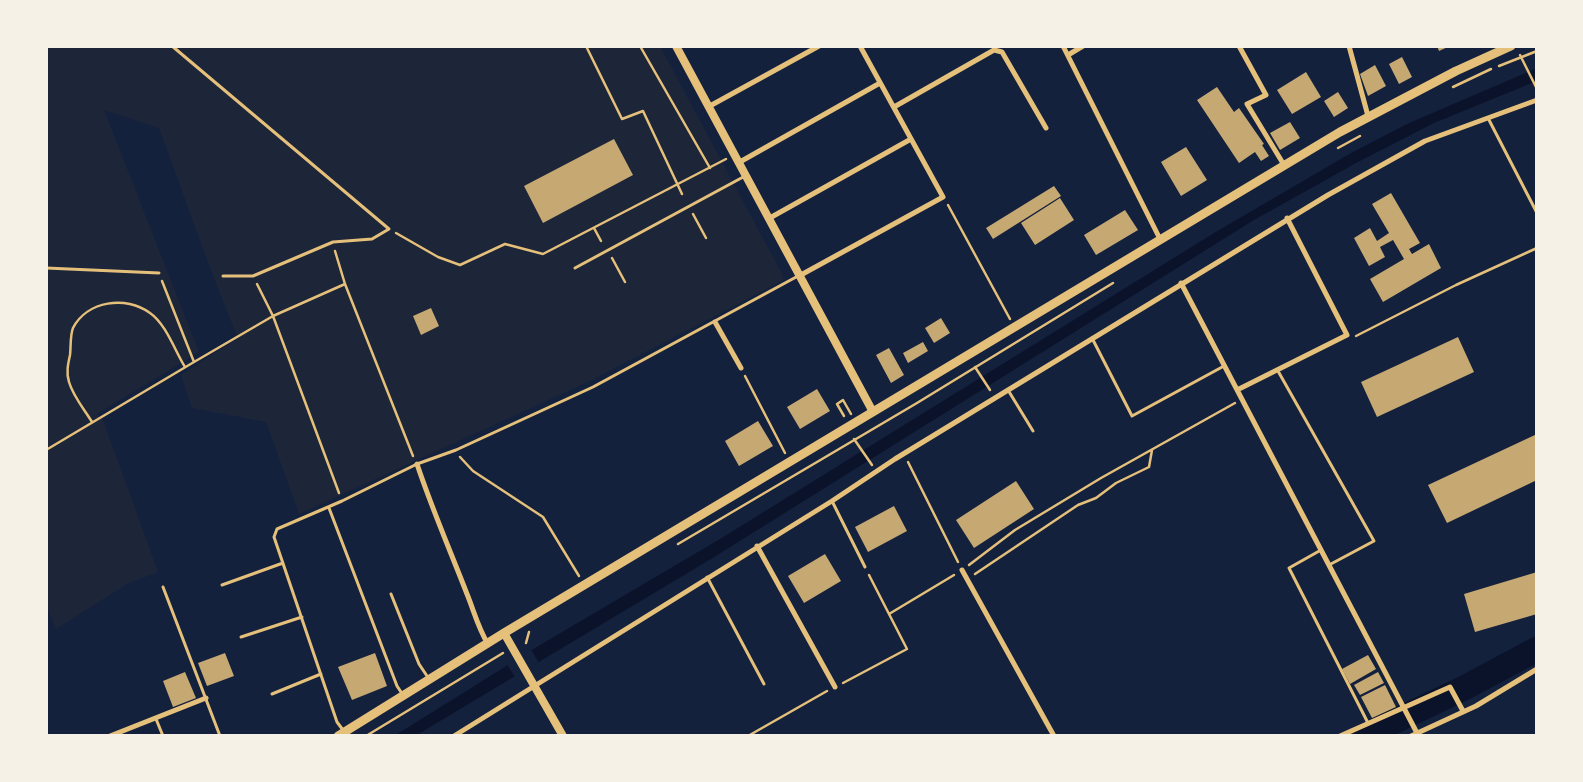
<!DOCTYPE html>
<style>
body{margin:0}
#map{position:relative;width:1583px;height:782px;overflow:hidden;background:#14213d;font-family:Overpass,sans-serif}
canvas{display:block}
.frame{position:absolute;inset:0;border:48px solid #f6f1e7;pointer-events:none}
</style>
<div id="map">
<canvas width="1583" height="782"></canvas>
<div class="frame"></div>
</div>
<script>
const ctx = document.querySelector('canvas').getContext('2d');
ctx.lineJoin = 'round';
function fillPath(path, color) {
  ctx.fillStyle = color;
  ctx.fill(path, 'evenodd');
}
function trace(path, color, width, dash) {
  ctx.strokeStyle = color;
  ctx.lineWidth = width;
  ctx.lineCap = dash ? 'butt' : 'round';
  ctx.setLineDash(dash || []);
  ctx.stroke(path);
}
const green = new Path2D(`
 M46,46h614l121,226 3,8 -194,101 -291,133 -33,-92 -74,-14 -11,-33 57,-37c-29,-69 -53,-140 -79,-210l-55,-18 95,242 -102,62 6,6 55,152 -31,12 -71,45 -10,-25z`);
const water = new Path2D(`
 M1537,68v13l-103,42 -76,39 -104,58 -543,339 -296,177h-21l146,-91 180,-106 494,-306 137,-80 58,-30z`);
const pier = new Path2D(`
 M530,648l9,15 -24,14 -9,-14z`);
const river = new Path2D(`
 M1364,736l100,-48 73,-39`);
const building = new Path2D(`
 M1437,46h13l-11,5z
 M1402,57l10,20 -13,7 -10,-20z
 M1375,65l11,21 -18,10 -8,-22z
 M1306,72l15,25 -29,17 -15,-24z
 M1217,87l17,25 5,-4 25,36 -2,1 7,11 -8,5 -6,-9 -16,11 -42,-63z
 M1338,92l10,16 -14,9 -10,-16z
 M1290,122l10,16 -20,12 -10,-17z
 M614,139l19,36 -90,48 -19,-37z
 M1186,147l21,33 -26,16 -20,-34z
 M1054,186l7,10 -68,43 -7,-11z
 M1391,193l29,50 -11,6 3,5 17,-10 12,24 -58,34 -13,-23 34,-20 -11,-19 -13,7 5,10 -16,9 -15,-28 16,-10 7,13 12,-8 -17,-29z
 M1060,198l14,22 -39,25 -14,-22z
 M1125,210l13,20 -42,25 -12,-20z
 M431,308l8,18 -18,9 -8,-19z
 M941,318l9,15 -16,10 -9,-15z
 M1458,337l16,35 -97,45 -16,-35z
 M923,342l5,9 -20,12 -5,-10z
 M889,348l15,27 -13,8 -15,-28z
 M817,389l13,22 -30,18 -13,-22z
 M758,421l15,25 -34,20 -14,-25z
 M1537,434v46l-90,43 -19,-38z
 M1016,481l18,28 -60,39 -18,-28z
 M894,506l13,25 -39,21 -13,-25z
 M825,554l16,27 -37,22 -16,-27z
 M1537,572v42l-62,18 -11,-38z
 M225,653l9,23 -27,10 -9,-23z
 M375,653l12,33 -35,14 -14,-33z
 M1368,655l8,14 -26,15 -8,-15z
 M185,672l11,26 -23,9 -10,-26z
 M1378,672l6,11 -24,12 -6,-10z
 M1385,685l11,22 -24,11 -11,-21z`);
const path = new Path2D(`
 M586,46l36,73 21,-8 39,83
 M640,46l70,122
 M1520,55l17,34
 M1499,66l38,-15
 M1453,87l38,-18
 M1338,148l22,-12
 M948,205l62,114
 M693,214l13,24
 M594,228l7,13
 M396,233l42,24 22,8 45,-21 38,10 183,-95
 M335,251l10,33 68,172
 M612,258l13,24
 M162,281l32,81 79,-46 -16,-32
 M1356,336l100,-51 81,-37
 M975,367l15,23
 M745,376l40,77
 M844,416l-7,-12 6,-4 8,14
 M92,422c-8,-13 -19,-26 -23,-40 -3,-9 -1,-18 1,-27 1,-8 0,-20 3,-27 14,-27 53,-33 77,-15 16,11 25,38 35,54
 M854,439l18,26
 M46,450l148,-88
 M460,457l13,14 70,46 36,59
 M908,462l50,100
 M339,493l-66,-177 72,-32
 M678,544l239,-141 196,-120
 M969,565l46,-35 86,-52 134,-75
 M975,574l103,-69 18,-7 20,-15 33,-16 3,-17
 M869,575l20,39
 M526,643l3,-11
 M843,683l64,-34 -18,-35 65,-39
 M366,736l137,-83
 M748,736l79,-45`);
const service = new Path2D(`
 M172,46l217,183 -17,10 -39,3 -80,34h-30
 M1488,118l49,95
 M46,268l113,5
 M575,268l170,-92
 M1092,338l40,78 92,-50
 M1278,371l96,170 -45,24
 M1008,390l25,41
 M832,501l33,66
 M329,508l68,178 6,9
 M1321,550l-32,18 79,155
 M707,577l57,107
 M222,585l61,-22
 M163,587l57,149
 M391,594l28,70 10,15
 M241,637l61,-20
 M272,694l49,-20
 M156,719l7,17
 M343,730l-6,-8 -63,-185 3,-8 65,-28 75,-37 39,-14 137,-63 205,-111`);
const minor = new Path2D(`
 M1063,46l97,193
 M1239,46l27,49 -19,9 37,61
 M1349,46l19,70
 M1068,55l15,-9
 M708,107l111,-61
 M894,107l100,-57 8,2 44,76
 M738,163l142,-80
 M768,219l143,-80
 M799,276l144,-79 -83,-151
 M1181,283l236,450
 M715,322l26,46
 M1237,390l110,-55 -60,-117
 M417,464c15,45 33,86 50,130 7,17 11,34 21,50
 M757,546l78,141
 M962,570l92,166
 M110,736l96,-38
 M454,736l378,-235 63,-42 433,-264 97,-54 112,-41
 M1340,736l110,-49 13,24
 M1411,736l65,-30 61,-37`);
const tertiary = new Path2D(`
 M676,46l197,366
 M504,633l59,103`);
const primary = new Path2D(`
 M338,736l166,-103 836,-501 116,-61 55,-25`);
fillPath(green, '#1d2539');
fillPath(water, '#0b132b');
fillPath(pier, '#14213d');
trace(river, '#0b132b', 25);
fillPath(building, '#c6a872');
trace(path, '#e5c07b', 2.5);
trace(service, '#e5c07b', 3);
trace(minor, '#e5c07b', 5);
trace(tertiary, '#e5c07b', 8);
trace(primary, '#e5c07b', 9);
</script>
